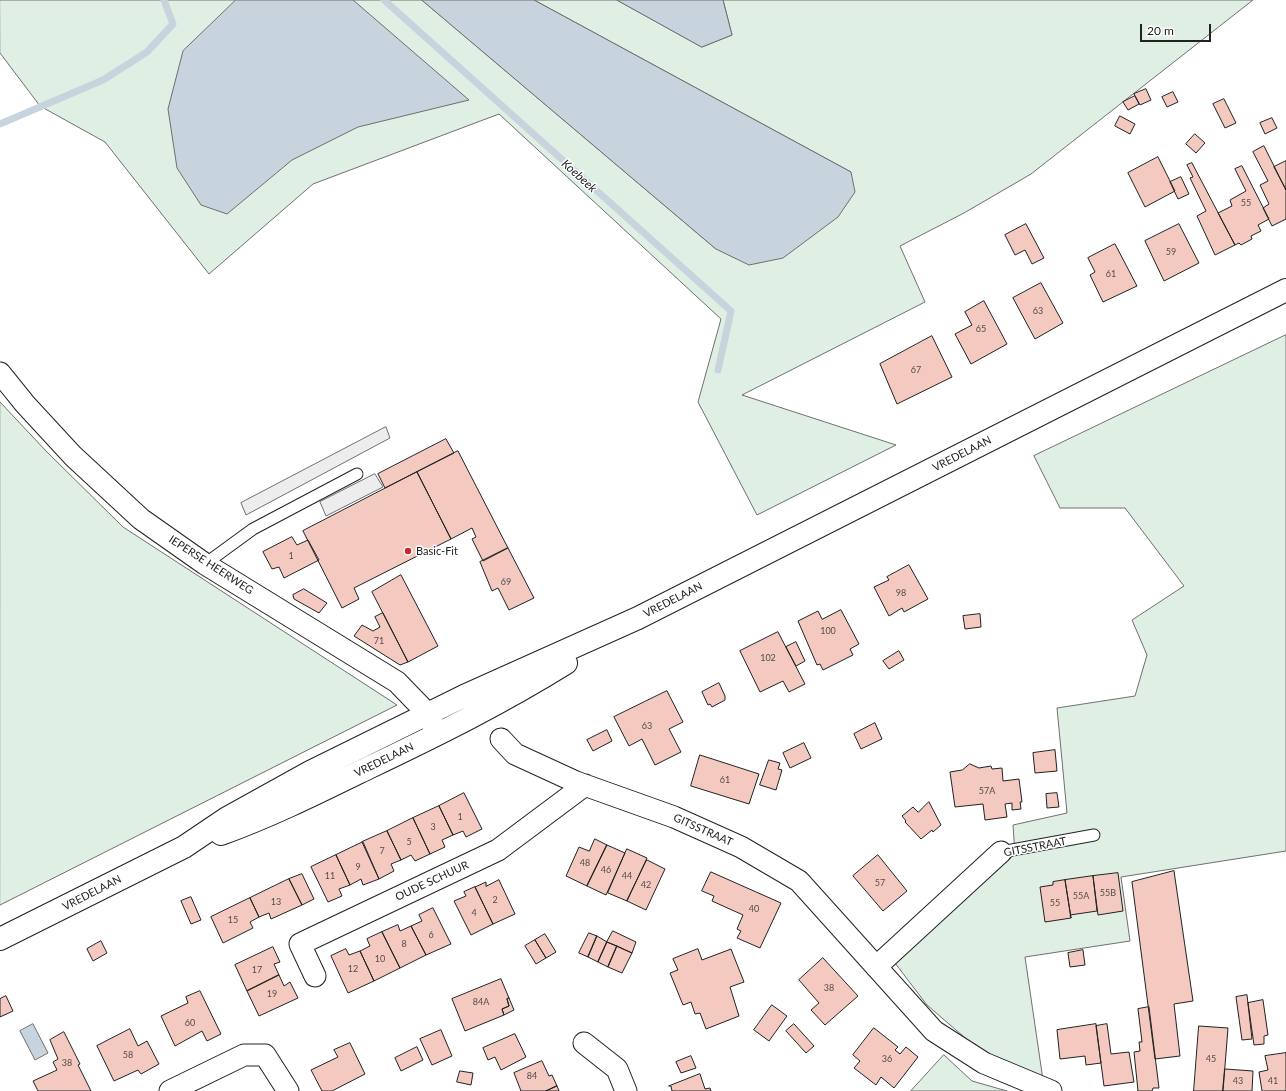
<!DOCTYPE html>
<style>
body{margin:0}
#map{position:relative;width:1286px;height:1091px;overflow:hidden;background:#fff;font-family:Lato,sans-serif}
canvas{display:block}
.scale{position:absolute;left:1140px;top:24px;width:71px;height:18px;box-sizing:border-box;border:2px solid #222;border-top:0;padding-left:5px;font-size:12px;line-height:14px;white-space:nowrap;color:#222;-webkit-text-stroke:3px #fff;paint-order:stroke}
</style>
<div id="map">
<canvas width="1286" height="1091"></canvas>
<div class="scale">20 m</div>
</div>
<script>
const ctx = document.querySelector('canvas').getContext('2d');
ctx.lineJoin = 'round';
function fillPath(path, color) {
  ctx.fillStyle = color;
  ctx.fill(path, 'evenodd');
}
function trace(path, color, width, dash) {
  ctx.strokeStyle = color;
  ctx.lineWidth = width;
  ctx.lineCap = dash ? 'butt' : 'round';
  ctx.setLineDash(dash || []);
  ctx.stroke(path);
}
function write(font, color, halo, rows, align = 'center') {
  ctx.font = font + ' Lato,sans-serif';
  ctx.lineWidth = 3;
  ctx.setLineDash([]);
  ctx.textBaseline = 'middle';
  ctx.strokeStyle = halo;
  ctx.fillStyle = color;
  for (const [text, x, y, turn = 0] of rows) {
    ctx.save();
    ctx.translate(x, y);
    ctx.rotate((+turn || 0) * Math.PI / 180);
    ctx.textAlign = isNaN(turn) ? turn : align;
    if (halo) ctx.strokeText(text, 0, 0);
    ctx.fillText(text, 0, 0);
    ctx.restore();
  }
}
const green = new Path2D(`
 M0,0h422l294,249 135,-77 -317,-172h83l85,47 30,-12 -9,-35h530l-222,174 -67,39 -64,33 25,56 -183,93 154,50 -139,70 -59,-113 23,-83 -222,-205 -186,70 -104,90 -104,-132 -65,-36 -40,-53z
 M1286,335v516l-165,26 9,64 -105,16 18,123 -65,-31 -51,-44 -32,-42 120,-109 -2,-29 54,-12 -10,-105 78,-12 12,-41 -15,-35 52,-34 -59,-78h-65l-26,-52z
 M0,402l47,50 76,75 274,178 -397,200z
 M944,1055l28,26 35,10h-96z`);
const parking = new Path2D(`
 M386,427l4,11 -144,77 -5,-12z
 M375,474l8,13 -57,29 -6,-14z`);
const water = new Path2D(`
 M236,0h117l116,100 -111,27 -66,33 -65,54 -26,-9 -24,-37 -9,-59 15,-58z
 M422,0h112l317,172 4,20 -17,25 -55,41 -34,7 -33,-16z
 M617,0h106l9,35 -30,12z
 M33,1024l15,29 -13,7 -15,-29z`);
const stream = new Path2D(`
 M384,0l347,311 -13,59
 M0,124l103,-44 44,-28 26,-28 -9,-24`);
const building = new Path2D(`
 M1146,89l5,11 -11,5 -6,-11z
 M1173,92l5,10 -11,5 -5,-10z
 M1135,96l4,8 -11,6 -5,-8z
 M1224,99l12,24 -11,5 -12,-24z
 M1120,116l15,8 -5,10 -15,-8z
 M1272,118l5,10 -12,6 -5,-11z
 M1195,134l10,9 -9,10 -10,-9z
 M1264,146l22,44v29l-14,7 -9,-18 6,-4 -9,-19 8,-4 -15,-29z
 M1158,157l17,34 -30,16 -17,-34z
 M1286,161v29l-12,-23z
 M1192,163l43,82 -20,10 -18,-39 9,-5 -16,-33 3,-1 -6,-12z
 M1242,166l27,53 -11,6 3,6 -10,5 1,3 -11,6 -2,-2 -4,2 -17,-32 14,-7 -2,-6 16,-9 -11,-22z
 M1181,177l8,17 -11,5 -8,-17z
 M1026,224l18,34 -12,6 -7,-14 -10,5 -10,-20z
 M1179,224l20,39 -35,18 -19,-40z
 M1115,244l22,42 -34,16 -13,-27 5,-3 -7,-14z
 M1041,283l22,40 -28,16 -22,-41z
 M984,301l23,43 -36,20 -16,-30 17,-9 -7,-13z
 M932,336l20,41 -55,27 -17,-40z
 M446,439l8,14 -69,35 -7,-14z
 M458,451l50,97 -25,13 -11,-22 4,-2 -4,-9 -21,11 -34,-67z
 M417,472l34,67 -97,49 5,11 -17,9 -39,-77z
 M292,537l5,8 11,-5 11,20 -35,18 -5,-11 -7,2 -9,-17z
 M508,548l26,50 -25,12 -11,-22 -6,3 -12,-29z
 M909,565l19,34 -24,13 -2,-4 -13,8 -15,-29 15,-7 -2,-3z
 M401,575l37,71 -30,16 -36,-70z
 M304,589l23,14 -8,10 -25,-14 -1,-4z
 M841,610l18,34 -9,5 3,6 -30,15 -3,-6 -3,1 -19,-44 20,-10 4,8z
 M383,613l25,49 -8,3 -46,-29 8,-11 11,6 7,-4 -5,-10z
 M980,614l1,13 -16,2 -2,-13z
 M778,632l27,52 -16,8 -6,-11 -23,11 -20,-41z
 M796,642l9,19 -9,5 -10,-19z
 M899,651l5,9 -15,9 -6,-8z
 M719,683l6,13v4l-13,7 -2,-3 -2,1 -6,-13z
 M667,691l16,31 -14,7 12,23 -26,13 -13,-26 -13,7 -15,-29z
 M875,723l7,16 -21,10 -7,-15z
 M607,730l5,11 -19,10 -6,-11z
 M804,743l7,15 -21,10 -7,-15z
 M1055,750l2,21 -22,2 -2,-20z
 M700,755l59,19 -10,30 -58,-18z
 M769,760l11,3 -2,6 4,1 -6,20 -16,-5z
 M970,764l9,4 12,-2 1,3 10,-1 1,13 16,-2 3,23h-2l1,7 -9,1v-7l-7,1 2,13 -22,3 -2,-16 -28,3 -5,-35 12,-2z
 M464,793l18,36 -16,8 -3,-6 -10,4 -14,-29z
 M1057,793l2,14 -12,1 -1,-14z
 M929,802l12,23 -8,7 -1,-2 -11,9 -16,-17 1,-1 -4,-5 11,-9 5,5z
 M439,806l14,29 -11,5 3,7 -15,7 -17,-36z
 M413,818l17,36 -15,7 -4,-6 -10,5 -14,-29z
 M387,831l14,29 -10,4 3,7 -15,8 -17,-37z
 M595,839l12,6 -20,41 -21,-10 13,-29 10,4z
 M363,842l16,37 -16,6 -2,-6 -11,6 -14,-30z
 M607,845l18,8 -19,42 -19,-9z
 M627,849l20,9 -20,43 -19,-8z
 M336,855l14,30 -11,4 3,7 -14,6 -17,-35z
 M878,855l29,36 -24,20 -30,-35z
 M647,860l18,9 -19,41 -19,-9z
 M1174,871l19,130 -19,3 6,52 -25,3 -23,-177z
 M711,872l70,31 -21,45 -23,-10 4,-7 -4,-2 6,-14 -31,-14 2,-5 -12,-5z
 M1118,873l5,38 -25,4 -5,-39z
 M302,874l12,25 -12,6 -13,-26z
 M1093,876l4,35 -27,4 1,3 -6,-38z
 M289,879l13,26 -31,14 -2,-6 -10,4 -9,-19z
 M499,880l16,34 -22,10 -18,-37 11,-5v4z
 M1065,880l6,38 -26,4 -5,-35 13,-2v-3z
 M475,887l18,37 -22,11 -17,-34 12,-5 -2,-4z
 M191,897l10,23 -10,4 -10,-23z
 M250,898l9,19 -9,5 3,6 -30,15 -12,-26z
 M433,908l18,36 -25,11 -15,-29 11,-5 -3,-6z
 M398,925l2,6 11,-5 15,29 -26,13 -18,-36z
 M613,931l23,11 -4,11 -25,-11z
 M382,932l18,36 -26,13 -14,-30 10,-5 -3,-7z
 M589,933l8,3 -9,21 -9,-4z
 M545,934l11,18 -10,6 -11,-18z
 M597,936l10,6 -9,20 -10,-5z
 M535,940l11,18 -10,6 -11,-18z
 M101,941l6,12 -14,8 -6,-12z
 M607,942l10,4 -9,21 -10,-5z
 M617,946l15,7 -10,20 -14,-6z
 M273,947l7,15 -6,2 5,11 -32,16 -12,-26z
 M346,949l3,6 11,-4 14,30 -26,12 -17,-37z
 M698,949l4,11 29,-11 13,33 -14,5 9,29 -33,13 -6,-16 -5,1 -4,-12 -8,3 -13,-32 8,-3 -5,-11z
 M1083,950l2,15 -15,2 -2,-14z
 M823,958l35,38 -33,29 -14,-15 8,-7 -20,-23z
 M279,975l5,11 6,-4 8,16 -39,18 -12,-25z
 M501,979l8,19 -2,1 2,7 -7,3 2,6 -39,16 -13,-32z
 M200,991l21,43 -14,7 -5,-10 -27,15 -14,-30 27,-13 -2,-6z
 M1247,995l5,44 -10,1 -6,-43z
 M6,996l7,15 -13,6v-18z
 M509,998l5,12 -10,5 -2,-6 7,-3 -2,-7z
 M1263,1000l5,35 -4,1v8l-10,1 -6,-42z
 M772,1005l15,11 -18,25 -15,-11z
 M1149,1007l10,81h-6l-1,3h-14l-4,-39 6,-1 -1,-9h3l-4,-33z
 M794,1024l20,22 -8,7 -20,-22z
 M1096,1024l5,39 -15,2 -1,-9 -25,3 -3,-29z
 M1107,1024l4,30 18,-2 5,30 -30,4 -8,-60z
 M1199,1026l29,2 -5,63h-29z
 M874,1028l24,19 -3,3 5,4 6,-7 12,10 -24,31 -13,-11 -5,8 -22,-17 6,-7 -7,-6z
 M130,1029l8,17 9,-5 12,23 -18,10 -3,-4 -24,11 -17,-35z
 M441,1030l11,26 -20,9 -12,-26z
 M64,1032l16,32 -2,1 13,26h-53l-5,-10 24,-11 -4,-8 5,-3 -8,-19z
 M515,1034l11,23 -25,13 -6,-13 -7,3 -5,-12z
 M350,1043l15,31 -33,17h-10l-11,-21 27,-13 -4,-7z
 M417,1047l6,13 -22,11 -6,-13z
 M1286,1053v38h-24l-3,-19 9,-2 -3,-14z
 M691,1056l5,12 -15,5 -5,-11z
 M542,1061l7,15 3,-1 5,11 -11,5h-25l-7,-18z
 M1225,1069l28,2 -1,20h-29z
 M460,1071l13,2 -2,12 -14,-3z
 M700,1074l5,15 5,-1 1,3h-39l-1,-5h-2z
 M557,1086l2,5h-13z`);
const service = new Path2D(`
 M205,564l48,-35 104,-55
 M1001,852l93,-17`);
const minor = new Path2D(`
 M0,373l25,31 48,52 68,63 64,45 192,118 31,32 7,16
 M501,739l14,15 61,28 98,35 67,30 58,34 135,150 50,32 67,28
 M876,967l125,-115
 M315,976l-15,-32 198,-94 87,-65
 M584,1043l33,26 9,22
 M170,1091l74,-36h21l23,36`);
const primary = new Path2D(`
 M221,834c50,-18 98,-42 147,-66 67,-32 134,-65 198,-105
 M0,939l184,-92 43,-29 83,-46 154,-76 174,-78 648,-328`);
const markers = [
 [408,551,4,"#c62828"]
];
const numberNames = [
 ["55",1246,203],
 ["59",1171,252],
 ["61",1111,274],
 ["63",1038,311],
 ["65",981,329],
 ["67",916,370],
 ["1",291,556],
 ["69",506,582],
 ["98",901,593],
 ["100",828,631],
 ["71",379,641],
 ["102",768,658],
 ["63",647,726],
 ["61",725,780],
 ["57A",987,791],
 ["1",460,817],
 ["3",433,827],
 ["5",409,842],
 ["7",382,851],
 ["48",585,863],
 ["9",358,867],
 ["46",606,870],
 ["11",330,876],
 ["44",627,876],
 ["57",880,883],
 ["42",646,885],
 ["55B",1108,893],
 ["55A",1081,896],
 ["2",495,900],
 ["13",276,902],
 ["55",1055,903],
 ["40",754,909],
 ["4",474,913],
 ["15",233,920],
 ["6",431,935],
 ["8",404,944],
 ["10",380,959],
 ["12",353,969],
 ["17",257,970],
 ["38",829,988],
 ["19",272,994],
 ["84A",481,1002],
 ["60",190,1023],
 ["58",128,1055],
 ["36",887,1059],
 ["45",1211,1059],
 ["38",67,1063],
 ["84",532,1076],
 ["43",1238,1081],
 ["41",1273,1081]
];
const streetNames = [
 ["VREDELAAN",962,454,-27],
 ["IEPERSE HEERWEG",211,565,33],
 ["VREDELAAN",673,600,-27],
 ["VREDELAAN",384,760,-26],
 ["GITSSTRAAT",703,830,24],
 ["GITSSTRAAT",1035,847,-11],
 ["OUDE SCHUUR",432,881,-25],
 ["VREDELAAN",92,893,-27]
];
const poiNames = [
 ["Basic-Fit",416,551]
];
const waterNames = [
 ["Koebeek",579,176,42]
];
fillPath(green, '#e0efe3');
trace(green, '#6f6f6f', 1);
fillPath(parking, '#ededed');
trace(parking, '#6f6f6f', 1);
fillPath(water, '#c7d3dd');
trace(water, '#6f6f6f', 1);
trace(stream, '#c7d3dd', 7);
fillPath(building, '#f3c9c0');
trace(building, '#222', 1);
trace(service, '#222', 13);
trace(minor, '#222', 23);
trace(primary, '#222', 24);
trace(service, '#fff', 11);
trace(minor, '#fff', 21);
trace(primary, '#fff', 22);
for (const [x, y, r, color] of markers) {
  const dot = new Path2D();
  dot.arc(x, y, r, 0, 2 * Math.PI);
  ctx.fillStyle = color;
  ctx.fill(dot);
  trace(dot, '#fff', 1.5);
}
write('9px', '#564c4a', null, numberNames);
write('11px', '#222', '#fff', streetNames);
write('11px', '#222', '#fff', poiNames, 'left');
write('italic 12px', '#222', '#fff', waterNames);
</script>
